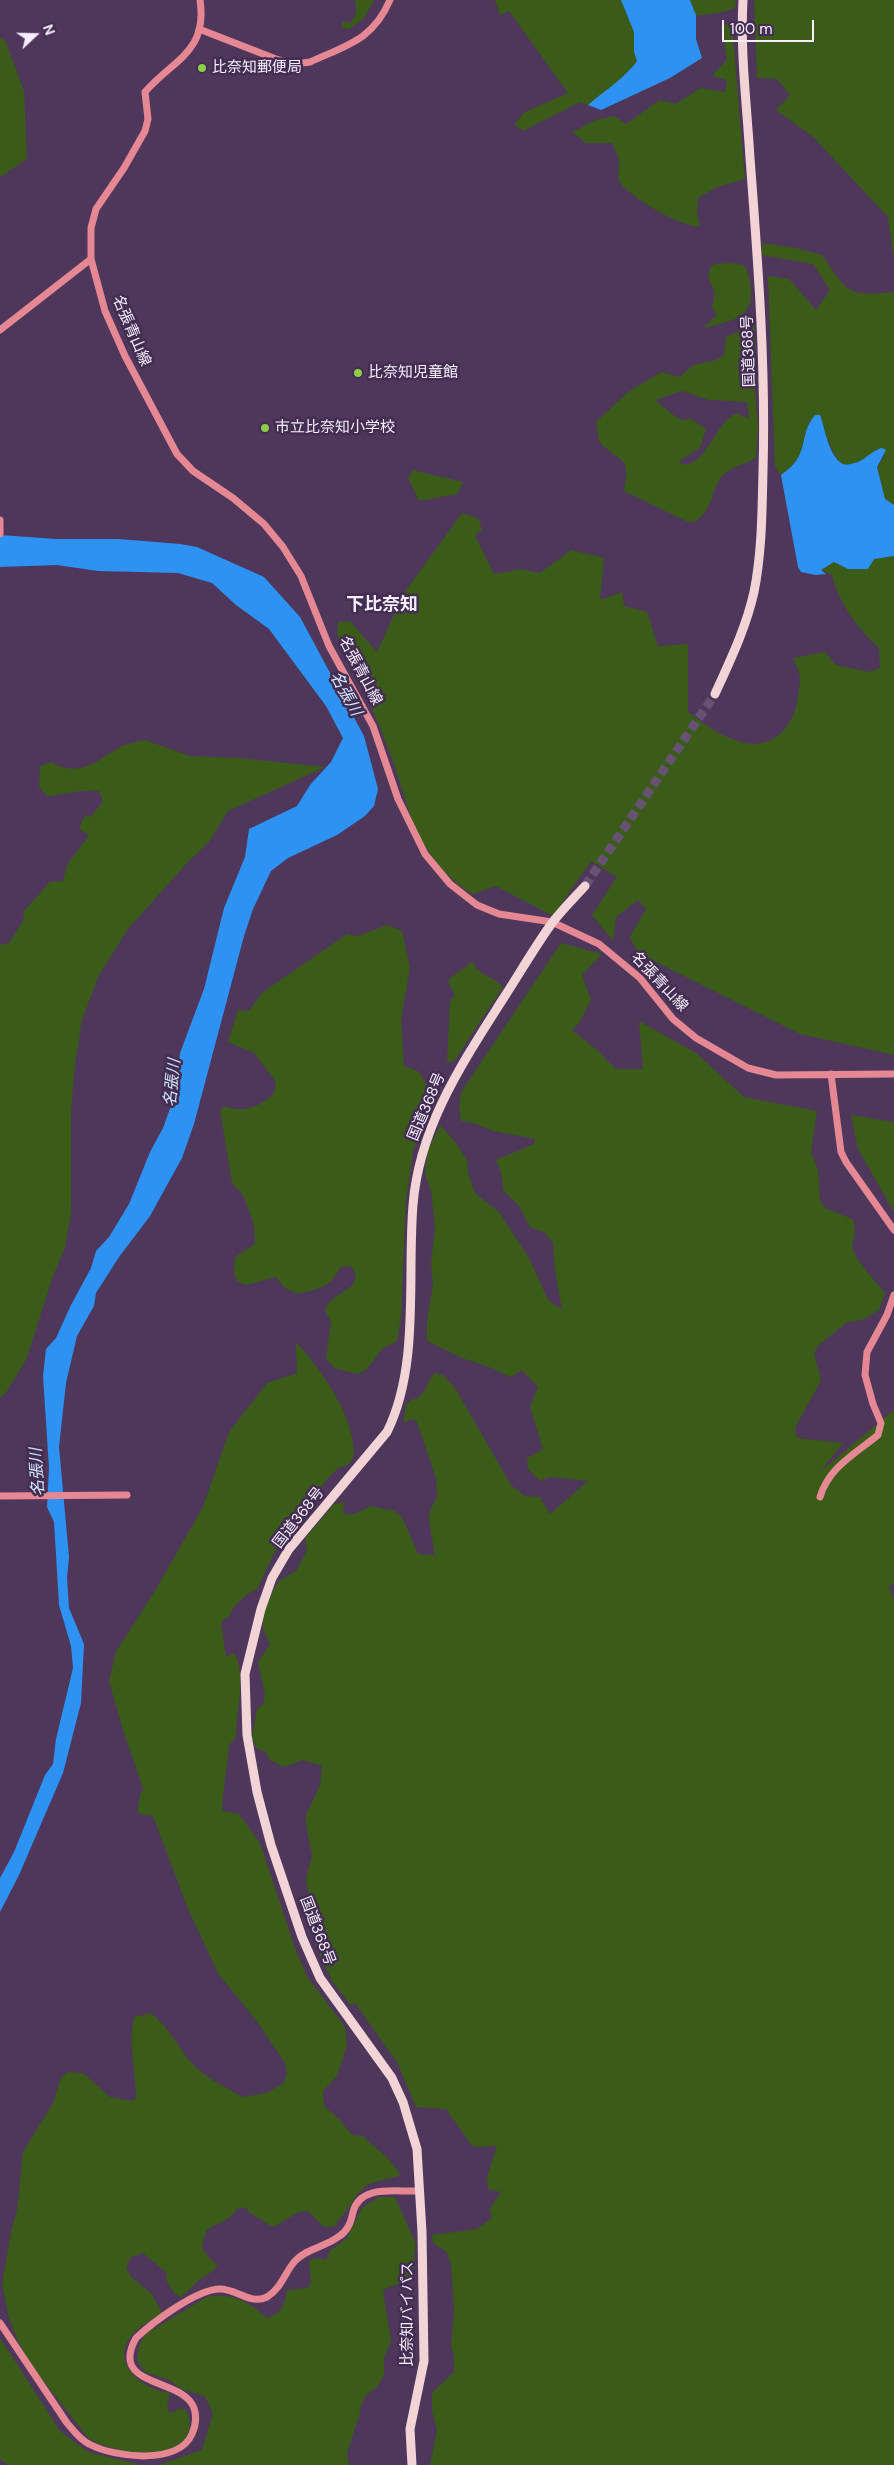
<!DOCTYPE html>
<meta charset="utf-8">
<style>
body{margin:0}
#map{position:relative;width:894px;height:2465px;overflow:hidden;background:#4e375b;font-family:"DM Sans",sans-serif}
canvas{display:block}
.north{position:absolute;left:10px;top:10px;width:50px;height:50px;-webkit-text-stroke:4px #432d50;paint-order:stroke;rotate:69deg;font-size:14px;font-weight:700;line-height:20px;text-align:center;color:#f7edff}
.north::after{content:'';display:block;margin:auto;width:18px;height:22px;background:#f7edff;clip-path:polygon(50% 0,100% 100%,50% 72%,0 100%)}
.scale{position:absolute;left:722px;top:20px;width:92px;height:22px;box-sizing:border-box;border:2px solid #f7edff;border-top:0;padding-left:6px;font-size:15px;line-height:18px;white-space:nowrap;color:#f7edff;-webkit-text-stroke:4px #432d50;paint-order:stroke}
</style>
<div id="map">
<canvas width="894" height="2465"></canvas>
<div class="north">N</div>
<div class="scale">100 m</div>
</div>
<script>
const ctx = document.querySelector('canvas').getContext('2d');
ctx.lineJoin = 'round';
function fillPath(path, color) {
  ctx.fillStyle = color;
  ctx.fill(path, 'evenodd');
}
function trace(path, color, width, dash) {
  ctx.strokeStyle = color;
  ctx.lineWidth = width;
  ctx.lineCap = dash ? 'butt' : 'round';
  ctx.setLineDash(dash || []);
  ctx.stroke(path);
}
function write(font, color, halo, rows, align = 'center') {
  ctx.font = font + ' "DM Sans","Noto Sans JP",sans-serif';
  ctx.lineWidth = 5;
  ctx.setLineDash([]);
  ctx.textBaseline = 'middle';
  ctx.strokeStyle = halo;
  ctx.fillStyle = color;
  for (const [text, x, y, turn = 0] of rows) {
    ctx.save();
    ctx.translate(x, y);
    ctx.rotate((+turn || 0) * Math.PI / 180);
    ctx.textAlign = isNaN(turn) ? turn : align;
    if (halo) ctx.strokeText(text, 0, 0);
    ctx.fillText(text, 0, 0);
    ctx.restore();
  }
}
const green = new Path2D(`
 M355,0h19l-10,18 -15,11 -7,-1v-6h9c8,-10 5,-12 4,-22z
 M495,0h126l13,32v20l3,9c-12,17 -33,30 -49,44l-8,-3 -57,29 -9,-6 11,-13 43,-19 -59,-82 -9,4z
 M690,0h45l1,7c-9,5 -31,9 -40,8z
 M754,0h140v259l-6,-42 -75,-80 -37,-27 14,-15 -13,-16 -20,-1z
 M732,23l13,156 -28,8 -19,11 -1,15 3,13c-14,4 -77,-32 -81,-46 -2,-6 1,-13 0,-19 -1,-6 -5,-13 -7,-18h-26l-14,-11 24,-12 18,-4 12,8 34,-24 16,4 24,-16 25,4 2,-12 -15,-4 15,-17 -6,-33z
 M0,38l5,2 19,51 3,68 -27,18z
 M762,243l34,5 26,7c26,38 25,42 72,37v213l-9,-6 -8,-32 8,-12 -8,-6c-8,6 -19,16 -31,16 -12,0 -23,-40 -27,-50l-10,7c-4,23 -9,40 -28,53l-6,-8 -7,-191 21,3 27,31 14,-20 -17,-26 -51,-9z
 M730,263l14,2c5,10 8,19 7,31 -1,24 -28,27 -48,32l14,-13 -5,-8 3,-14 -7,-16 3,-11 5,-2z
 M754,325l2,22 -8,5 -10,15 3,20 4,2 9,-3 1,5 3,35 -2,31c-11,9 -24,8 -34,19 -11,14 -10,37 -28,46h-6l-64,-31c9,-39 -7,-27 -25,-50l-3,-19 32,-30 33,-20 19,5 13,-12 23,-5 8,-5 2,-18zM682,391l27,9 38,2 2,17 -12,-6c-23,10 -31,56 -56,51l-1,-4 20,-12 6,-19 -16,-11c-3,1 -5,2 -8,2 -3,0 -23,-17 -27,-20z
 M413,470l50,12 -6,12 -38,7 -11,-23z
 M462,513l17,6 3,11 -7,5 19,39 28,-5 18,4 31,-23 33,8 -4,42 22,-8 2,14 23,6 11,34 30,-2v68c15,11 29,22 47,28 31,12 56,-6 62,-38 3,-20 6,-25 -4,-44l32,-6 11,13 33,7 11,-4 -1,-20c-21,-19 -40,-45 -47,-73l-11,-5 13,-8 14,7 26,-10 20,-3v499l-94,-21 -162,-81 -8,-16 16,-28 -8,-9 -22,17 -3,24 -21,-26 25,-38 -26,-16 -38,55 -57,-30 -23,8c-19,-9 -37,-31 -48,-48 -16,-26 -22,-56 -32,-85 -9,-24 -19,-50 -31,-73 -11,-22 -28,-41 -24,-66l12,-1 27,31 27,-59z
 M145,740l45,16 49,2 86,9 -97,44 -19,31 -22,21 -59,66 -29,46 -17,45 -7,44 -4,49v100l-6,35 -11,25 -28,87 -19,31 -7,7v-453l9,-2 15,-24 -1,-7 27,-30 13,-1 4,-16 22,-30 -10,-6 6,-14 6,2 12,-16 -4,-10c-17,-2 -35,4 -52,5l-8,-9 1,-21 11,-4c29,17 46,-2 71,-16 7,-3 16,-4 23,-6z
 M387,925l15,6 8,37 -9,52 3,46 14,5 9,14 4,13 -18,54 -7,48 -5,116 -4,25 -15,8 -15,20 -9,5 -24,-6 -8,-10 5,-36 -6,-12 5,-9 23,-16 3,-10 -5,-9 -11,1c-9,21 -22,22 -43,27l-13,-7 -8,-10 -30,8 -9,-4 -3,-9 1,-15 20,-13 -1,-19 -11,-30 -11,-12 -12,-72 4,-5c20,7 32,2 49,-11l3,-13 -22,-29 -26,-11 10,-32 11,1 14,-19 84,-58 11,2z
 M561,943l41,11 -20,21 9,25 -12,23 -7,7 25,20 19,19h27l-4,-48 57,32 48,44 73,14 -6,41 7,17 2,31 5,8 27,11c7,14 -1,18 1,30 2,12 24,33 32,44l-6,17 -15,9 -18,4 -27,22 -5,8 7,27 -26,48 2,10 46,5 -23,29 74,-62v173l-5,3 5,14v865h-464l7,-35 -5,-19v-18l22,-21v-14l-3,-13 3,-34 -3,-47 -5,-13 -13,-8 -1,-8 45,-6 16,-12 -4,-7 12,-18 -13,-3 -1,-12 10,-31 -24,1 -27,-38 -30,-2 -19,-45 -42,-59 -4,2 -18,-22 -20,-44 1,-11 -8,-49 6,-24 -6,-30v-10l14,-30 2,-19 -19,-6 -19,7 -14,-7 -4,-8 -10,-4 -4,-11 5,-28 6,-4 2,-10 -7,-33 12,-18 -7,-16v-18l15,-28 19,-12 10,-20 -2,-12 29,-34 10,-2 -1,12h12l15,-8 25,5 8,8 15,35 17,1 -6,-34 1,-11 7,-13 -1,-19 -19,-56 -5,-3 -9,4 3,-18 5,-5c16,-3 15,-18 24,-27l8,2 12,13 56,97 14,11 15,1 10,17 38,-33 -38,-4 -10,4 -12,-12 -1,-11 16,-9 -13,-42 8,-20 -16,-17 -12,7 -18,-9 -30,-10 -35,-17v-22l6,-34 -2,-22 4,-35 -4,-38 -6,-15 1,-12 2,-13 12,-25 16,18 11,17 1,13 7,20 24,19 30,46 19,42 14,10 -7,-39 -2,-28 -9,-11 -14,-5 -11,-21 -16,-16 -2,-18 -5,-12 38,-16 1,-5 -42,-8 -19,-8 -13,-2 -2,-15 2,-14z
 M472,962c10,16 19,13 31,25l-48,73 -8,3 3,-62 5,-6 -7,-13 2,-4z
 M851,1115l43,7v90l-36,-63z
 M296,1342c27,30 58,73 58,114l-6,9 -10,3 -11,11 -7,11 -3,10 -17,13 -17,22 -26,54 -11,6 -13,13 -4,8 -8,6 5,35 8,-4c13,22 2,58 2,84l-7,8c-2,23 -6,44 -7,66l17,3 21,29 36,108 12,27 37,49 2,18 -10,31 -14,15 1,15 16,14 12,15 11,1c12,13 30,23 37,39 -11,5 -25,5 -34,11 -13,9 -16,25 -29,35v5l-13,1 -16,-16 -9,1 -26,15 -23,-14 -5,-6 -8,2c-9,14 -18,12 -31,22l-4,16 7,11 9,7c-5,7 -9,8 -16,13 -8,5 -13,14 -21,19l-7,-4 -8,-13 1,-7 -24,-20 -12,4 -5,10 5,10 21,17 10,19c-13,8 -25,14 -33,26 -18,28 18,52 41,54l-3,15 3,5 9,-4h6c4,6 6,16 4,22 -12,34 -77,22 -101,7l-59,-76 -11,-21 -9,-23 -7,-34 9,-52 6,-21 6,-59 30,-49 8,-25 7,-6 15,1 27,24 22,4 4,-3c0,-27 -8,-53 -2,-81l17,-4c16,13 25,30 37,46 14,17 36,28 55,38l23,-4 17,-9 4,-10 -2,-11 -29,-43 -37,-45 -31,-66 -35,-93 -16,-3 4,-22h3l-21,-61 -14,-49 7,-29 40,-63 47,-82 26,-75 38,-49 30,-10z
 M379,2197h16l21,47c-3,10 1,28 -7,35 -3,2 -20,8 -26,11l8,51 -7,17v17l-7,12 -11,8 -5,10 -2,11 -12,37 2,12h-190l43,-15 11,-37 -8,-17 -24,-7 -10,-8 -26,-9 -8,-12 3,-17 6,-9 59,-36c22,-8 46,4 61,20 15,-3 19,-13 21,-28l20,-2 4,-5 -2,-22 8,-3 9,2 4,-9 17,-13 15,-30z
 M0,2338l60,93 28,21 53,13h-133l-8,-6z`);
const water = new Path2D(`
 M621,0h69l6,15v24l6,19 -32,20 -69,32 -13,-5c16,-14 37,-27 49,-44l-3,-9v-20z
 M815,415h5c5,14 9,42 23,49 4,2 11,-1 15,-2 9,-4 15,-12 24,-14l4,2 -9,17 8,32 9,6v51l-20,3 -6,10h-20l-14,-7 -13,8 5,4 -10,1 -15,-3 -3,-5 -17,-92c31,-21 16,-39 34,-60z
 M0,535l56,4h63l61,5 17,3 67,30 36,40 64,119 14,53 -4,17 -9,10 -28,19 -49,23 -17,13 -18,38 -9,27 -50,188 -12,34 -32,58 -31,41 -23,36 -2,13 -17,30 -11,47 -7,64 10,110 -2,21 2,30 15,36 -3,59 -18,70 -44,102 -19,37v-34l14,-26 31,-77 8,-11 3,-25 17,-71 -2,-22 -12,-41 -5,-83 -7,-15 2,-39 -6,-92 3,-27 10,-11 15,-33 20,-37 5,-17 13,-14 20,-33 21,-52 13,-24 13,-36 4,-39 24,-64 20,-81 21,-51 4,-28 48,-23 13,-21 21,-23 12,-24 -17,-32 -57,-77 -33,-24 -24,-22 -34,-10 -80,-2 -41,-6 -57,2z`);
const highwayTunnel = new Path2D(`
 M585,886l130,-192`);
const secondary = new Path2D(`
 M200,0c8,53 -28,60 -55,92l3,27 -3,12 -21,37 -28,41 -5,19v31l14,52 20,45 52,98 16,17 40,27 31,26 19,23 18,29 28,70 44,80 25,73 27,55 25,30 27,21 22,9 53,8 47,22 41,34 33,41 23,19 52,30 28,7 118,-1
 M199,29l77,30c12,4 22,5 34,3 37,-17 63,-22 80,-62
 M0,330l91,-71
 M0,520v14
 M831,1074l10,78 5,10 48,68
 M0,1496l127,-1
 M820,1497c9,-30 35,-43 58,-62l3,-12 -8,-19 -8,-29 2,-23 20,-37 7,-20
 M0,2323l67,100c7,8 12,16 22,21 26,14 90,21 103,-10 4,-9 5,-17 2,-26 -11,-31 -86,-20 -58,-70 17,-16 61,-49 84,-49 17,0 30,16 47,8 14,-8 18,-25 28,-36 12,-13 30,-14 43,-24 10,-6 13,-15 15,-25 7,-28 43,-20 66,-21`);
const highway = new Path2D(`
 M715,694c15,-33 31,-66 39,-102 8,-40 8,-80 9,-121 3,-104 -5,-208 -13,-313 -3,-52 -10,-105 -7,-158
 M412,2465l-2,-36 14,-68 -2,-129 -5,-83 -14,-47 -11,-24 -72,-100 -18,-41 -31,-92 -14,-53 -10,-57 -2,-61 16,-65 11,-31 17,-29 98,-117c33,-66 20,-155 26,-227 6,-77 48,-140 88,-203 17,-26 33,-54 51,-79 10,-13 22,-25 33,-37`);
const markers = [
 [202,68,5,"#8bce46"],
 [358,373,5,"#8bce46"],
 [265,428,5,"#8bce46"]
];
const poiNames = [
 ["比奈知郵便局",212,68],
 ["比奈知児童館",368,373],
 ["市立比奈知小学校",275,428]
];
const streetNames = [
 ["名張青山線",131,331,67],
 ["国道368号",749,351,-92],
 ["名張青山線",360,671,62],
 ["名張青山線",659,982,47],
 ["国道368号",427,1107,-67],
 ["国道368号",299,1518,-52],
 ["国道368号",317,1931,69],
 ["比奈知バイパス",408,2314,-90]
];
const waterNames = [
 ["名張川",345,694,61],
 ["名張川",173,1083,-84],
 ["名張川",38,1472,-93]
];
const quarterNames = [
 ["下比奈知",382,605]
];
fillPath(green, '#3b5b18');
fillPath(water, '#2e92f3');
trace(highwayTunnel, '#675274', 9, [9, 4.5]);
trace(secondary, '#e68894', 7);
trace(highway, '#f2d3d6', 9);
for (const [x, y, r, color] of markers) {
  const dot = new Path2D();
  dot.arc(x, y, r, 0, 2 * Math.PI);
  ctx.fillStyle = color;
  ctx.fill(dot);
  trace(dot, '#432d50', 2);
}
write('15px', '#f7edff', '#432d50', poiNames, 'left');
write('15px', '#f7edff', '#432d50', streetNames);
write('italic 16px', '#d1e6fe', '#432d50', waterNames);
write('bold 18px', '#f7edff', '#432d50', quarterNames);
</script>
